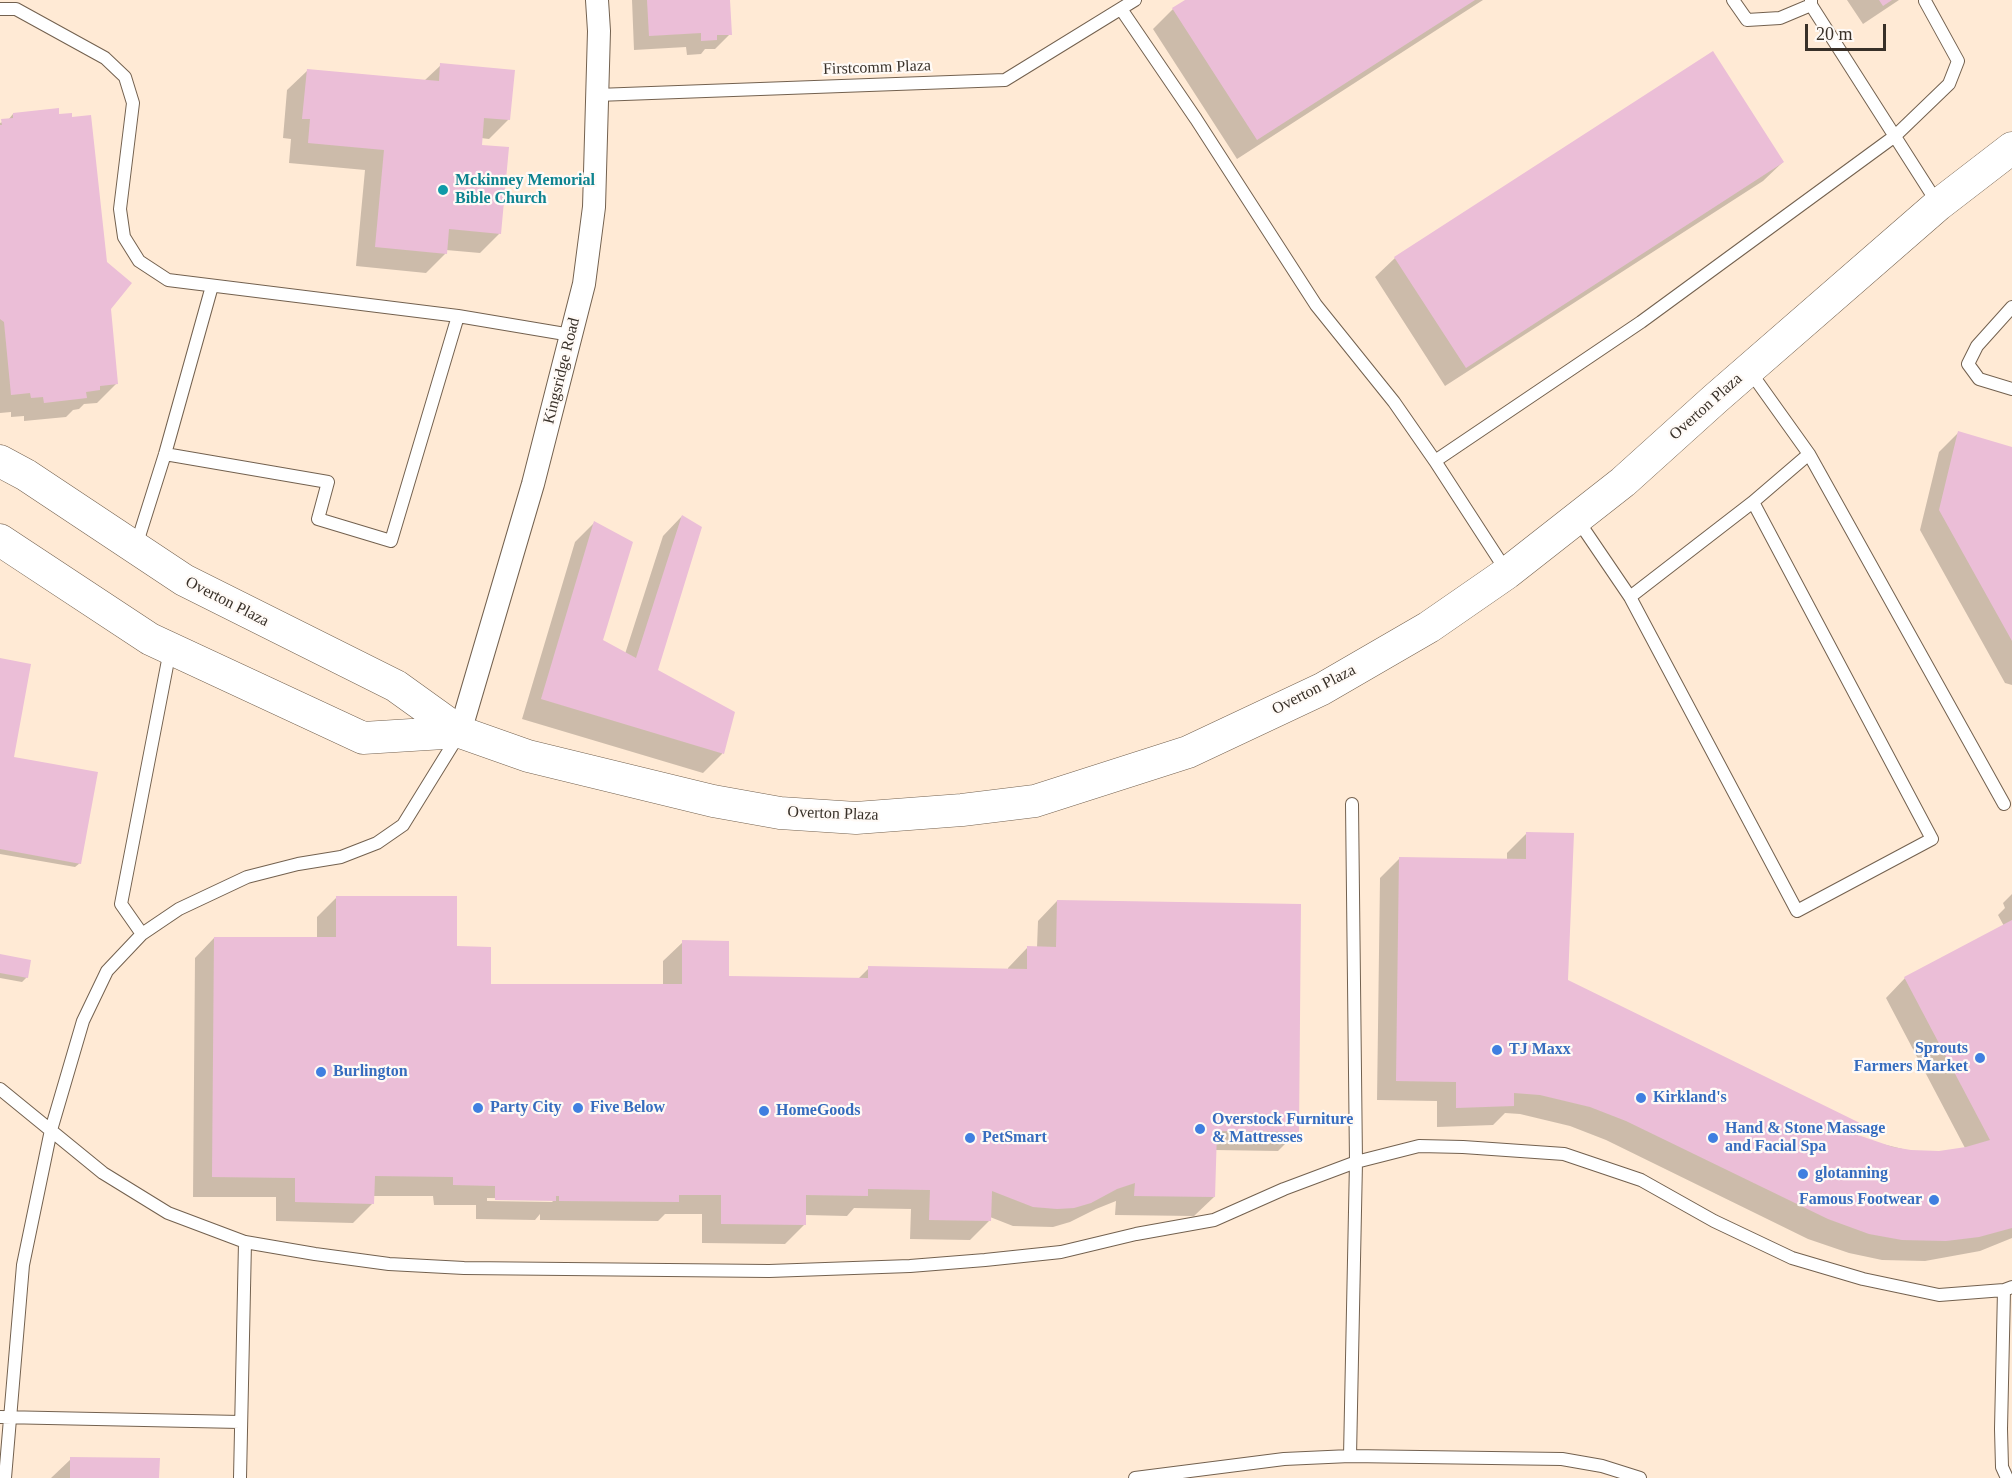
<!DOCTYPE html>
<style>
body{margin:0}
#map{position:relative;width:2012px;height:1478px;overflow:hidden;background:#ffead5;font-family:"Times New Roman",serif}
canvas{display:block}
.scale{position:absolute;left:1805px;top:24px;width:81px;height:27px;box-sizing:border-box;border:3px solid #383028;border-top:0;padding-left:8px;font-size:18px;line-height:21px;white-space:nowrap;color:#383028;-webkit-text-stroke:4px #fffaf6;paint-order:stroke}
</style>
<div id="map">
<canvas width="2012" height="1478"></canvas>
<div class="scale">20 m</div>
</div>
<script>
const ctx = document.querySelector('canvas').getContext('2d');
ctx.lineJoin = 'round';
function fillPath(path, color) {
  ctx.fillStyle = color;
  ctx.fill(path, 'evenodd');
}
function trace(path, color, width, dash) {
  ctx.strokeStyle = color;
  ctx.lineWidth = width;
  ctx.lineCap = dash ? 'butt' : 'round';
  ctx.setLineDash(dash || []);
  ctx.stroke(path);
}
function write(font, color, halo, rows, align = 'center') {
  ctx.font = font + ' "Times New Roman",serif';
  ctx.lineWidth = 4.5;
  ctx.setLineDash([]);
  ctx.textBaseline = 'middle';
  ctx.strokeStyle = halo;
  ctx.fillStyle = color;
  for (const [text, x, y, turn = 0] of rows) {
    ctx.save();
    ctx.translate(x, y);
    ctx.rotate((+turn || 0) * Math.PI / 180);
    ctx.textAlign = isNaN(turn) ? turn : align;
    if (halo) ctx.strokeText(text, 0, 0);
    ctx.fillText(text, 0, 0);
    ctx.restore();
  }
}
const shadow = new Path2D(`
 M632,0h96l2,34 -15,15h-10l-4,5 -14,1 -1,-8 -52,3z
 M1187,0h296l-246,159 -84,-130 20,-20z
 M1847,0h52l-36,24z
 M441,65l68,54 -20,20 -8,-1 -1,8 20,87 -20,20 -34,-3v3l-20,20 -70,-7 9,-96 -76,-7 2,-24 -8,-1 4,-48 20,-19 117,10z
 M13,114l96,194 8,75 -20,20 -13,1 -5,5 -6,1 -7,7 -42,4v-5l-13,1v-5l-11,1v-290l8,-3z
 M1783,162l-20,19 -318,205 -70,-109 20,-19z
 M1958,433l54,16v236l-7,-2 -85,-153 19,-78z
 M682,516l-26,155 77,42 -11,41 -19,19 -181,-54 53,-177 19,-19 7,118 24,13 38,-118z
 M0,660l12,98 68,105 -5,4 -75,-13z
 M1526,834l41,147 289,155 10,4 45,11 28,1 26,-4 -79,-150 19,-20 99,-52 -6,-11 7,-7 -2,-5 9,-9v344l-32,13 -55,10 -43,-1 -33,-7 -41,-14 -202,-99 -36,-14 -50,-12 -15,-1 -12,12 -56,2v-26l-60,-1 3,-222 20,-20 107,2v-7z
 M337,897l118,51 34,37 174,1v-25l20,-19 44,36 130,2 12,-12 139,2v-2l19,-20h10l1,-27 19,-20 241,230 -20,20 -63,-1 -1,47 -20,19 -79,-1 1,-14 -20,8 -26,13 -17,5 -40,-1 -23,-9v3l-20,20 -60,-1 1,-30 -57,-1 -7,8 -42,-1v9l-20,20 -83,-1v-29h-37l-7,7 -118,-1v-6l-5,6 -59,-1v-14h-42l-1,-9h-60v7l-20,20 -77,-2v-24h-83l2,-239 19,-20 103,1v-22zM487,1198l68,1 -3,3 -65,-1z
 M0,956l27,21 -5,5 -22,-4z
 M71,1459l87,19h-107z`);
const building = new Path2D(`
 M647,0h83l2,35h-15v5l-16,1v-8l-52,3z
 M1185,0h290l-218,140 -85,-132z
 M1879,0h13l-9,6z
 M1713,51l71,111 -318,206 -72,-111z
 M440,63l75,7 -5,50 -26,-2 -2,27 27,2 -8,87 -52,-5 -2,25 -72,-7 9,-97 -76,-7 2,-24h-8l5,-50 132,12z
 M59,108v6l13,-1v4l19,-2 16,147 25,21 -21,26 7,75 -18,2v4l-14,2 1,6 -43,5 -1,-6 -12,1 -1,-5 -19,2 -7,-73 -4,-3v-194h2l-1,-6 12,-1v-5z
 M1958,431l54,16v194l-73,-131z
 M682,515l20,12 -44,143 77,42 -11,42 -183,-55 53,-178 39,21 -30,98 33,18z
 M0,658l31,6 -17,93 84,15 -17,92 -81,-15z
 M1526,832l48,1 -6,147 294,144 -4,11 35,12 18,3 28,1 27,-4 24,-7 -86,-163 108,-57v308l-33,9 -33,4 -44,-1 -33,-6 -41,-15 -202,-98 -36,-14 -50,-12 -26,-2v13l-58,2v-26l-60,-1 3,-224 127,2z
 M336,896h121v50l34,1v37h191v-44l47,1v35l139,2v-12l159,3v-23l29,1 1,-47 244,4 -2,228 -82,-1 -2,66 -81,-1 1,-13 -18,6 -26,14 -17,5 -17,1 -24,-2 -41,-16 -1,30 -62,-1 1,-30 -62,-1v7l-62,-1v30l-85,-1v-29h-42v7l-120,-1v-5h-3v5l-61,-1v-14l-42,-1v-8l-78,-1 -1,28 -79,-2v-24l-83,-1 2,-240h122z
 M0,954l31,6 -3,18 -28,-5z
 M70,1457l90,1 -1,20h-89z`);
const lane = new Path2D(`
 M1733,0l14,20 33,-2 31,-13
 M1811,0v5l127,199
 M0,9h16l89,49 20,19 8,26 -13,106 4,28 15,24 29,19 290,36 113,19
 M1121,9l75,110 120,186 78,97 41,59 72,111
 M597,95l408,-15 130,-80
 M2012,307l-35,39 -9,18 11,15 33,10
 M1749,370l60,84
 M165,454l163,28 -10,37 73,22 67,-225
 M1435,461l206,-139 254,-186 54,-52 9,-23 -33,-60
 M1753,502l56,-48 195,350
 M1577,519l53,78 167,314 135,-72 -179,-337 -123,95
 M136,546l29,-92 47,-168
 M142,934l-21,-30 49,-254
 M0,1089l103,84 65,40 77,29 70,12 74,10 75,4 305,3 141,-5 75,-6 76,-8 75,-18 78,-14 70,-31 72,-27 63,-16 44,1 101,7 77,26 73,41 78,37 71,21 76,16 65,-5 8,-3
 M2004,1290l-3,139 1,38 5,11
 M0,1417l240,5
 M1350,1456l6,-294 -4,-358
 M5,1478l18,-213 28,-135 32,-109 24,-50 35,-37 37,-25 68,-32 51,-13 43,-7 36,-14 26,-18 55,-89
 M240,1478l5,-236
 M1135,1478l149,-19 66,-3 212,3 40,7 38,12`);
const street = new Path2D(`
 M460,732l73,-248 51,-200 10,-77 5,-176 -2,-31`);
const secondary = new Path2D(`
 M0,461l26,14 158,105 212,106 64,46 68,24 185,45 67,12 76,5 106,-8 73,-9 153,-49 134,-63 107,-62 78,-54 116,-91 92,-83 223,-194 74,-57
 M0,540l150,99 213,99 97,-6`);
const markers = [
 [443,190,6,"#0f9aa8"],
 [1497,1050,6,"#3f7fe0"],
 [1980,1058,6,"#3f7fe0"],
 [321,1072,6,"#3f7fe0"],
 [1641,1098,6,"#3f7fe0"],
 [478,1108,6,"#3f7fe0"],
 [578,1108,6,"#3f7fe0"],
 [764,1111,6,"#3f7fe0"],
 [1200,1129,6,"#3f7fe0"],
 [970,1138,6,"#3f7fe0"],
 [1713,1138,6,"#3f7fe0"],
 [1803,1174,6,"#3f7fe0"],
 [1934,1200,6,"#3f7fe0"]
];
const streetNames = [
 ["Firstcomm Plaza",877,68,-2],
 ["Kingsridge Road",562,371,-76],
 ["Overton Plaza",1706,407,-42],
 ["Overton Plaza",227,602,27],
 ["Overton Plaza",1314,690,-27],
 ["Overton Plaza",833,814,2]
];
const cultureNames = [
 ["Mckinney Memorial",455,181],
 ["Bible Church",455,199]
];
const shopNames = [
 ["Sprouts",1968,1049,"right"],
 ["Farmers Market",1968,1067,"right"],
 ["TJ Maxx",1509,1050],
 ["Burlington",333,1072],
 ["Kirkland's",1653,1098],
 ["Party City",490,1108],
 ["Five Below",590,1108],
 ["HomeGoods",776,1111],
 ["Overstock Furniture",1212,1120],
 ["& Mattresses",1212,1138],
 ["Hand & Stone Massage",1725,1129],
 ["and Facial Spa",1725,1147],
 ["PetSmart",982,1138],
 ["glotanning",1815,1174],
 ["Famous Footwear",1922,1200,"right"]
];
fillPath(shadow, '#0003');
fillPath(building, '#ebbed7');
trace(lane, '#73614f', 14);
trace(street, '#73614f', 24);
trace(secondary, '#73614f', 33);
trace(lane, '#fff', 12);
trace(street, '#fff', 22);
trace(secondary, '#fff', 32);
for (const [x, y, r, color] of markers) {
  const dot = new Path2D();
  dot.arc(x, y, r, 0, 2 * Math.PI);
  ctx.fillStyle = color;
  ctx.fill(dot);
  trace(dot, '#fffaf6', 2);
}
write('16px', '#383028', '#fffaf6', streetNames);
write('bold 16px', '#0d838f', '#fffaf6', cultureNames, 'left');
write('bold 16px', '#366cbe', '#fffaf6', shopNames, 'left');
</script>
